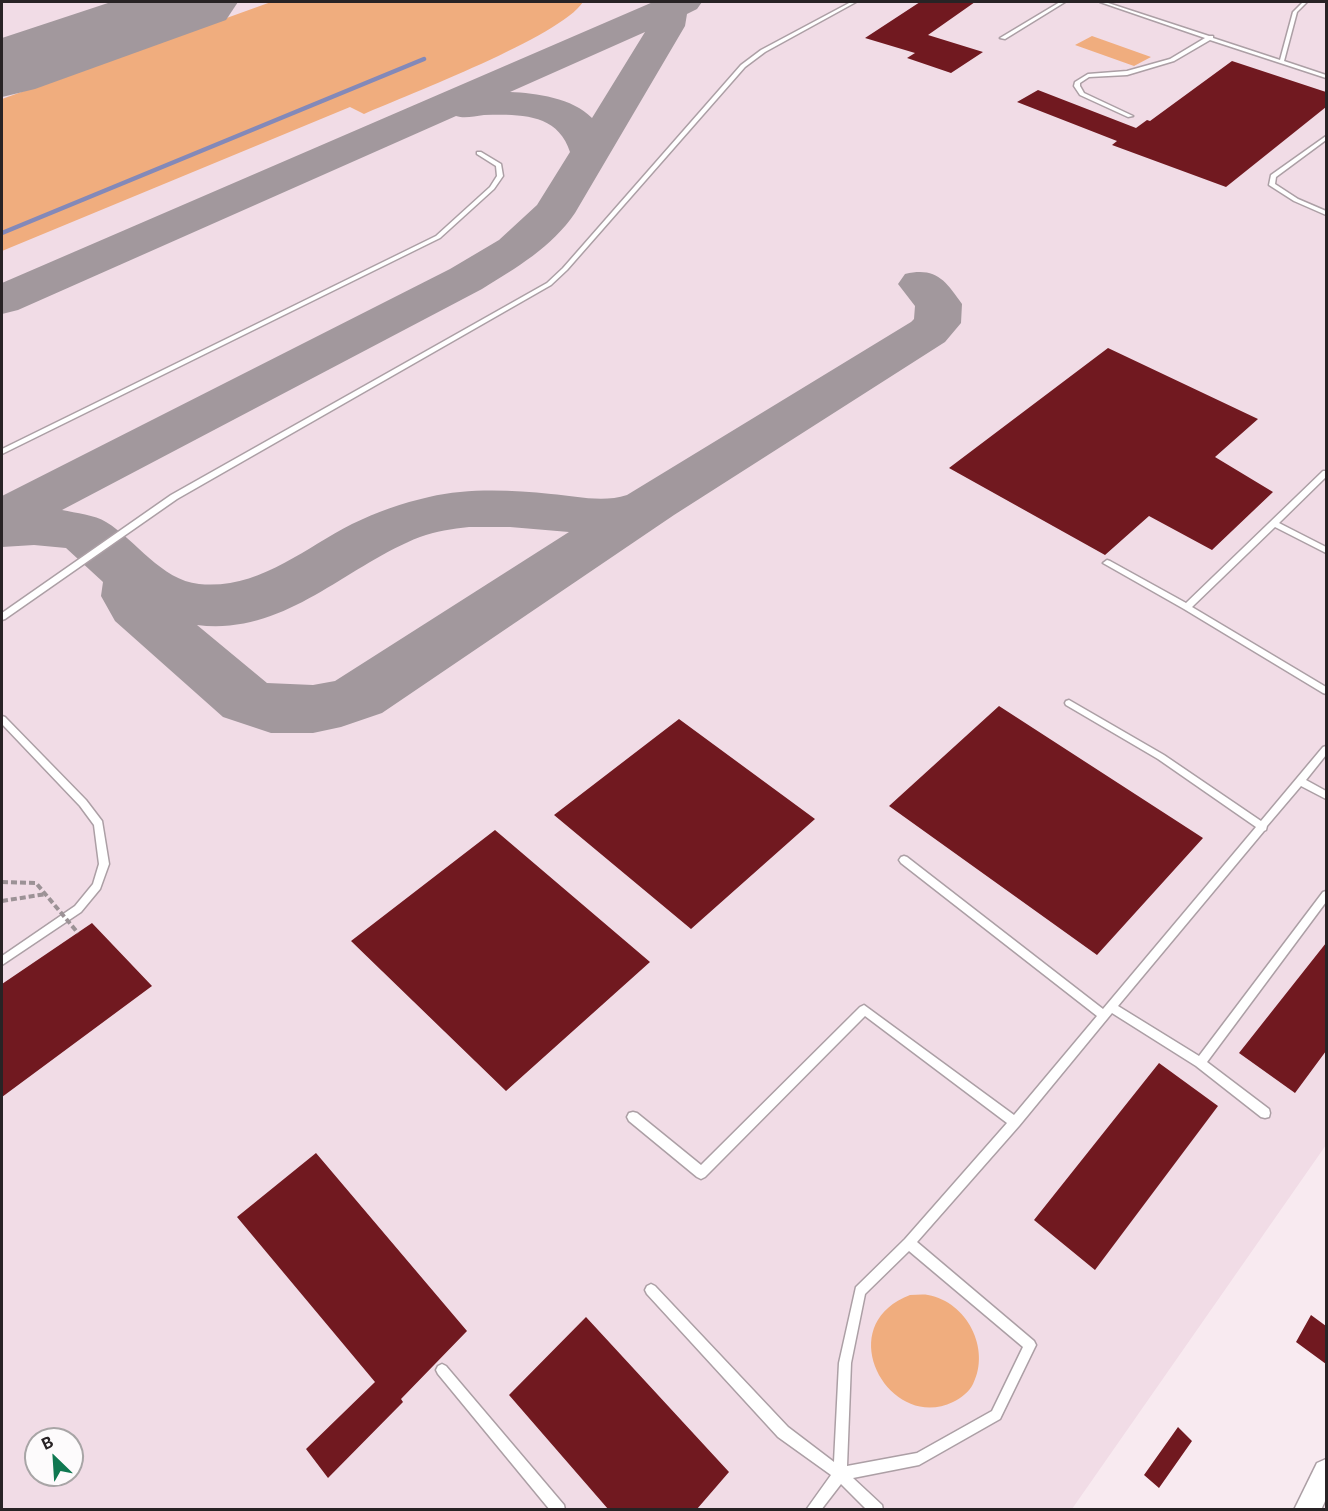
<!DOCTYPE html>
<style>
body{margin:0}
#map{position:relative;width:1328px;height:1511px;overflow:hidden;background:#f8eaf0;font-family:Inter,sans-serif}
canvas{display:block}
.frame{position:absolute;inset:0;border:3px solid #282325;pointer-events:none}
.north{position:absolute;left:24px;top:1427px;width:60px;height:60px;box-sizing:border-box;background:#fdfbfc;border:2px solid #a8a5a6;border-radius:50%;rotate:335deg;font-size:16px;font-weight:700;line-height:24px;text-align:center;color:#282325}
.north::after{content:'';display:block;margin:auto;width:21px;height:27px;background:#107851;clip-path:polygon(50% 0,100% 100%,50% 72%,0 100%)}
</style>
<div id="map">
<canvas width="1328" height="1511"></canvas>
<div class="frame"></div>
<div class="north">B</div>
</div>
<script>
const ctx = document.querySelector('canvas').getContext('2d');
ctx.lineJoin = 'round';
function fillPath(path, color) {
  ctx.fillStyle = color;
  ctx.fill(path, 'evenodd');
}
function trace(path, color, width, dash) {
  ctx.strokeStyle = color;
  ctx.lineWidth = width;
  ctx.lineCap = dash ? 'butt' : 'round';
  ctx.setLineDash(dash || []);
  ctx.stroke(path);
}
const built = new Path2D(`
 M2,2h1324v1143l-254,364h-1070zM36,1439h36v36h-36z`);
const green = new Path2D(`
 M271,2h312c-23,35 -174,92 -219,112l-14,-7 -348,144v-152z
 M1092,36l59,21 -17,9 -59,-21z
 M910,1295c6,0 13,-1 18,0 39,7 63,54 45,89 -4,8 -12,14 -20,18 -63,31 -124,-76 -43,-107z`);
const stream = new Path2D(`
 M2,233l422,-174`);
const taxiway = new Path2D(`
 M653,2h49l-5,7 -10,5 -2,12 -110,187c-23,34 -59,55 -93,76l-420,221c14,3 33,5 44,12 30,18 55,58 93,62 59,6 104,-35 153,-60 25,-12 50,-21 77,-27 39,-9 82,-7 122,-3 24,2 52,9 76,1l284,-173 3,-3 1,-13 -17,-22 7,-10c31,-7 40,6 57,30l-1,19 -16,19 -271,173 -292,198 -41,14 -28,6h-42l-48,-16 -108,-96 -14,-25 2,-14 -37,-34 -32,-3 -32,2v-51l448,-227 49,-29 38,-35 33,-53c-12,-39 -51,-38 -86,-37 -10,1 -19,4 -28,1l-438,194 -16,4v-31zM645,32l-53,86c-19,-20 -56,-25 -82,-26zM469,527h41l59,5 -234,149 -22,4 -46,-2 -70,-58c88,11 148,-59 223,-88 16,-6 32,-8 49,-10z`);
const runway = new Path2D(`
 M111,2h127l-12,18 -191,69 -33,8v-59z`);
const building = new Path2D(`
 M920,2h55l-47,33 55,17 -32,21 -44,-15 8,-5 -50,-15z
 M1232,61l94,31v15l-100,80 -114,-42 5,-4 -100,-39 21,-12 98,38 11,-8 3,1z
 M1108,348l150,71 -43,38 58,35 -61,58 -63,-34 -44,39 -156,-87z
 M999,706l204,132 -106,117 -208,-149z
 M679,719l136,100 -124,110 -137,-114z
 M495,830l155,132 -144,129 -155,-150z
 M92,923l60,63 -150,111v-113z
 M1326,943v108l-31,42 -56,-40z
 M1159,1063l59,43 -123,164 -61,-50z
 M316,1153l151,178 -66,68 2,3 -75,76 -22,-29 69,-67 -138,-165z
 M1311,1315l15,11v38l-30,-22z
 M586,1317l143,155 -32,37h-89l-99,-114z
 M1178,1427l14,14 -33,47 -15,-13z`);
const path = new Path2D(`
 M2,901l44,-7`);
const service = new Path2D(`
 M851,2h5l-91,50 -20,15 -178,203 -16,15 -374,214 -172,120 -3,1v-7l169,-118 376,-212 16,-15 178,-203 20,-15z
 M1060,2h5l-60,37 -5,-1z
 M1100,2h5l104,34h4v2l67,22 13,-48 10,-10h4l-10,10 -13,49 42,14v3l-116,-38 -36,21 -47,14 -38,2 -9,6v3l4,7 49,23 -5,1 -48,-22 -6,-9 1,-4 13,-8 39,-3 43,-12 35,-21z
 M1326,136v4l-50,37 -1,7 23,15 28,12v4l-32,-14 -25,-16 2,-10z
 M477,152h4l20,12 2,12 -9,13 -54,49 -438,216v-5l434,-213 54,-49 7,-11 -1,-10 -19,-12z
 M1323,471h3v6l-47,46 47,24v6l-51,-26 -83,80 134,80v7l-3,-1 -139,-84 -81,-46 4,-3 3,1 76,42z
 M1069,700l95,55 97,66 62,-74 3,-1v9l-20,25 20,11v8l-25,-13 -34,40 -1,4 -2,1 -146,175 81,50 124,-164 3,-1v11l-119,160 62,47 1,4 -1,4 -4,1 -4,-1 -65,-51 -84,-53 -93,113 -102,116 117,99 2,4 -2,4 -34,70 -81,46 -66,13 29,27 1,5h-16l-26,-26 -20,26h-15l25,-35 -53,-38 -131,-143 -2,-4 2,-4 4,-2 4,2 133,141 46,35 5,-99 17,-76 49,-48 102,-116 -142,-107 -160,161 -4,2 -4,-2 -68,-56 -2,-4 2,-4 4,-1 4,1 64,52 159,-158 4,-2 150,110 83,-99 -196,-153 -2,-3 2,-3 3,-1 3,1 196,152 153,-182 -98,-68 -92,-54 -1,-2 1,-2zM909,1251l114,96 -31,64 -75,42 -70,13 4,-103 14,-69z
 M2,716l3,1 81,83 16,21 7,43 -9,25 -19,23 -79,53v-9l73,-50 18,-22 6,-20 -5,-39 -14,-19 -78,-82z
 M442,1364l4,2 118,139 1,5h-15l-112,-136 -2,-4 2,-4z`);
const minor = new Path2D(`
 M1326,1459v40l-5,11h-27l23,-47z`);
const pathBridge = new Path2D(`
 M2,882l34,1 42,50`);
fillPath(built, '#f1dce6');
fillPath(green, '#f0ad7e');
trace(stream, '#8389b9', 4.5);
fillPath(taxiway, '#a2989d');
fillPath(runway, '#a2989d');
fillPath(building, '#711920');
trace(service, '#ac9fa5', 3);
trace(minor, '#ac9fa5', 3);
trace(path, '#9c9296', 4, [6, 3]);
fillPath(service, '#fff');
fillPath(minor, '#fff');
trace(pathBridge, '#9c9296', 4, [6, 3]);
</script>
